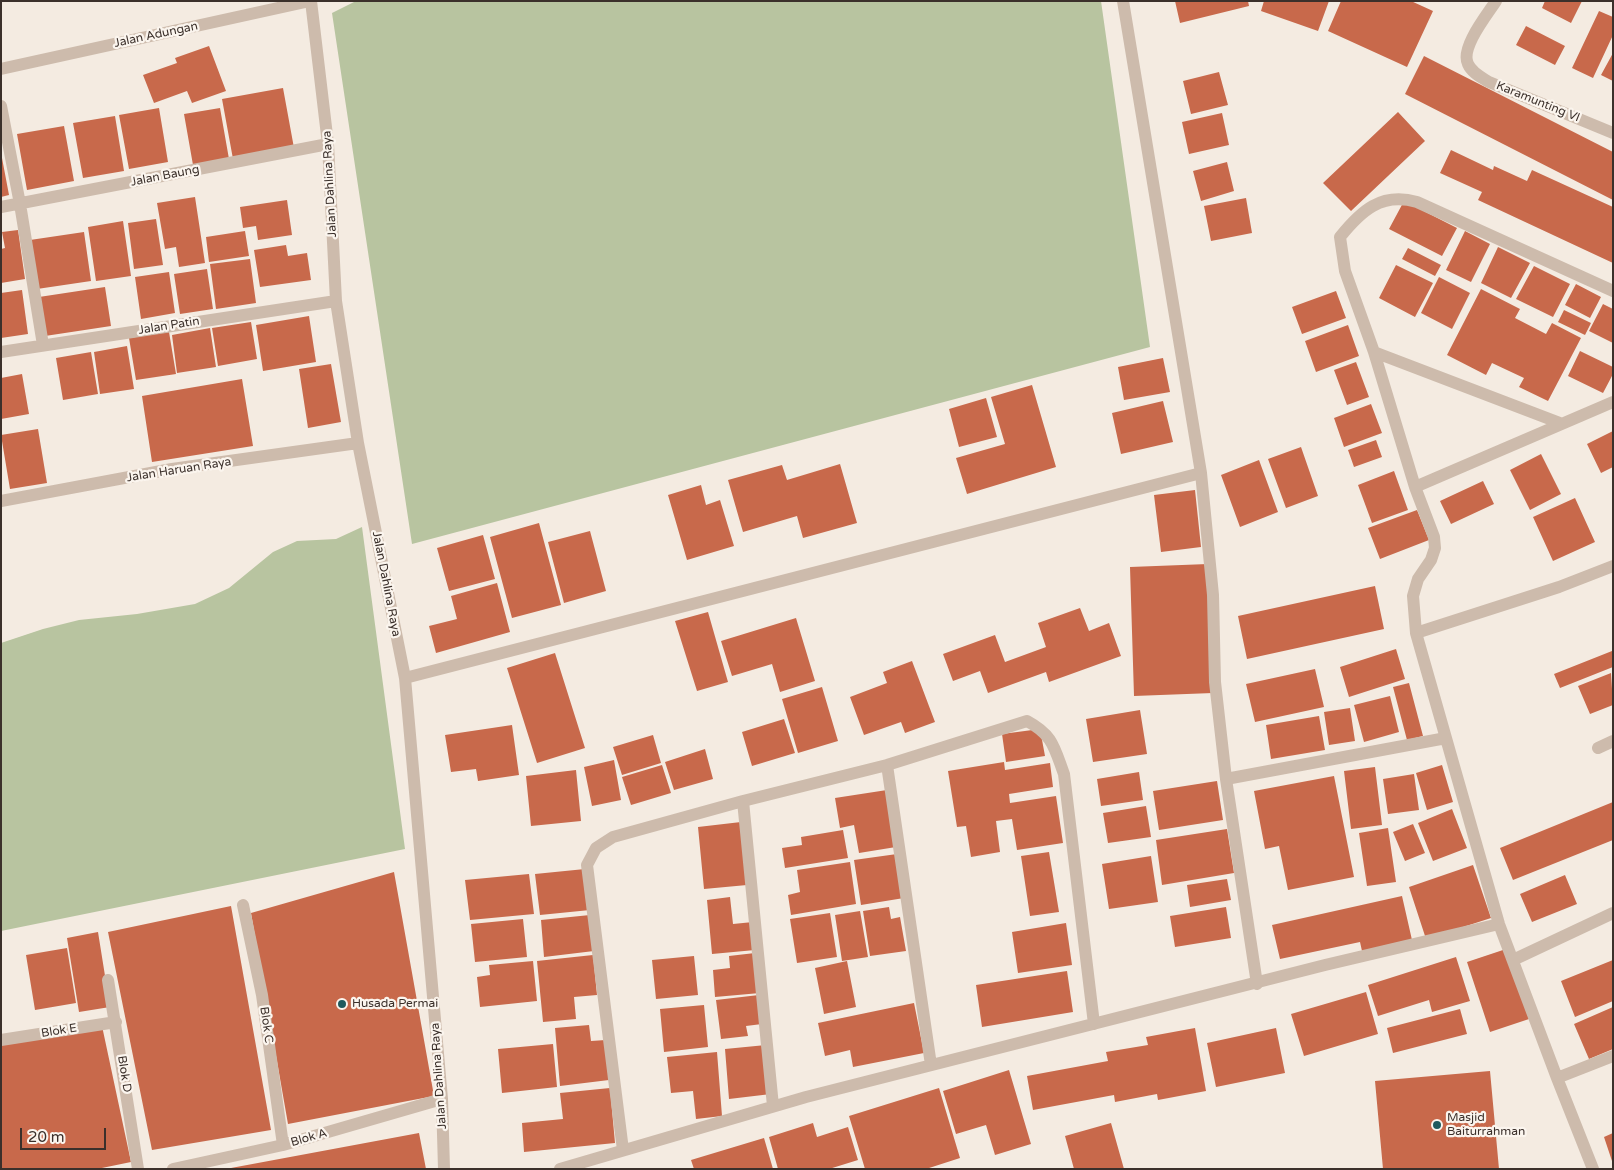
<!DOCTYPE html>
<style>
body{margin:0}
#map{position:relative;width:1614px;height:1170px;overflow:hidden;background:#f4ebe1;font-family:"Varela Round",sans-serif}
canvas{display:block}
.frame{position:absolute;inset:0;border:2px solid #3b302b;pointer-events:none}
.scale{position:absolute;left:20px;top:1128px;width:86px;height:22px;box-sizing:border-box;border:2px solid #3b302b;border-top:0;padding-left:6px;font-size:15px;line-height:18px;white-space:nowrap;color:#3b302b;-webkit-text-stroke:4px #fbf5ee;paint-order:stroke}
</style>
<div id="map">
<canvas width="1614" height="1170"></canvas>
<div class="frame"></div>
<div class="scale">20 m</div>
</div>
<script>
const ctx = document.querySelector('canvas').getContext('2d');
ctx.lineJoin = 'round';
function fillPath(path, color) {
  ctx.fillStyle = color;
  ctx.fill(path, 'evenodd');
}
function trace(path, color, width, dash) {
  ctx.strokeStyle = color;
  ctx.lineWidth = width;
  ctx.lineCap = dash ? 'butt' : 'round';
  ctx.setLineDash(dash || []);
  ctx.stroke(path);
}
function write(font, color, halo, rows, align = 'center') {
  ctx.font = font + ' "Varela Round",sans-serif';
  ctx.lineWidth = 4.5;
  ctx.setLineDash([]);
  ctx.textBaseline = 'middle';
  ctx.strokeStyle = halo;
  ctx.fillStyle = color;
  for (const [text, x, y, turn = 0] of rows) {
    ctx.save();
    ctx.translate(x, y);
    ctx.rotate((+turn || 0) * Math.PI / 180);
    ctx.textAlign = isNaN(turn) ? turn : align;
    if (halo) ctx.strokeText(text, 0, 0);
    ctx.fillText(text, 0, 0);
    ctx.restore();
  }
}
const green = new Path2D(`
 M356,1h745l49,346 -738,197 -80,-531z
 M362,527l43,322 -404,82v-288l42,-14 36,-9 58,-6 58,-10 34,-16 44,-36 24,-11 39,-2z`);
const building = new Path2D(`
 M1175,1h73l1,5 -69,17z
 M1264,1h65l-11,30 -57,-20z
 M1341,1h70l22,10 -26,56 -79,-36z
 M1545,1h37l-11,22 -29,-15z
 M1599,11l14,6v18l-20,43 -21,-10z
 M1526,26l39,20 -10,19 -39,-20z
 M209,46l17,45 -34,12 -5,-12 -33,12 -11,-28 34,-12 -2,-5z
 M1613,53v28l-12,-6z
 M1424,56l189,96v48l-208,-106z
 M1219,72l9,33 -37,9 -8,-33z
 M283,88l11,60 -61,11 -11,-60z
 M159,108l9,54 -39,7 -10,-54z
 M220,108l9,51 -36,6 -9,-51z
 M1398,112l27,29 -74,70 -28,-28z
 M1222,113l7,32 -40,9 -7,-32z
 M115,116l9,55 -41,7 -10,-55z
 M64,126l10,55 -47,9 -10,-56z
 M1451,150l42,20 1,-4 33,15 5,-11 81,37v56l-135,-63 4,-8 -42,-19z
 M2,158l7,37 -8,2v-38z
 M1227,162l7,29 -33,10 -8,-30z
 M195,197l10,66 -26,4 -3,-20 -11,2 -8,-46z
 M1246,198l6,35 -41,8 -7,-35z
 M287,200l5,35 -34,5 -2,-14 -13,2 -3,-21z
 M1404,201l53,27 -15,28 -53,-27z
 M156,219l7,46 -29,4 -6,-46z
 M123,221l8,55 -35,5 -8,-54z
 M18,230l7,49 -24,4v-34l4,-1 -3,-16z
 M245,231l4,25 -40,6 -3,-25z
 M1465,231l25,13 -19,38 -25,-12z
 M84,232l7,49 -54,8 -7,-49z
 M286,245l2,11 19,-3 4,27 -51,7 -6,-37z
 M1498,247l32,16 -19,35 -30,-15z
 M1408,248l33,17 -6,11 -33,-17z
 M250,259l6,44 -40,6 -6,-45z
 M1396,265l37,18 -18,34 -36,-19z
 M1534,266l36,18 -17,33 -37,-18z
 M207,269l6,40 -33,5 -6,-40z
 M169,272l6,41 -34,6 -6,-42z
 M1439,277l31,16 -18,36 -31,-16z
 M1576,284l25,13 -11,21 -25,-13z
 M105,287l6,39 -66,10 -6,-39z
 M1481,289l39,20 -5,9 31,16 6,-11 29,15 -33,63 -29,-14 5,-9 -32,-15 -6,12 -39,-20z
 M22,290l6,44 -27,4v-45z
 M1336,291l10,27 -44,16 -10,-27z
 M1603,304l10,5v34l-24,-12z
 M1564,310l27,13 -6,12 -27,-13z
 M309,316l7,46 -53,9 -7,-46z
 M251,322l6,37 -39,7 -6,-38z
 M1348,325l11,31 -43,16 -11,-31z
 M210,328l6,39 -39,6 -5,-38z
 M169,332l7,42 -40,6 -7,-42z
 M127,346l7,43 -34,5 -6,-42z
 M1580,351l33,16v7l-10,19 -35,-17z
 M91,352l7,42 -35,6 -7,-42z
 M1163,358l7,34 -46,8 -6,-33z
 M1356,362l13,35 -22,8 -13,-35z
 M331,364l10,58 -33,6 -9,-59z
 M22,374l7,40 -28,5v-41z
 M242,379l11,67 -101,16 -10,-66z
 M1032,385l24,82 -89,27 -11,-36 49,-14 -14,-47z
 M986,398l11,39 -38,10 -10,-38z
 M1163,401l10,41 -52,12 -9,-41z
 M1371,404l11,29 -38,14 -10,-29z
 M38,429l9,54 -37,6 -9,-54z
 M1613,431v36l-12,6 -14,-29z
 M1376,440l6,17 -28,10 -6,-17z
 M1301,447l17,49 -32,12 -18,-49z
 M1541,454l20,40 -31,16 -20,-40z
 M1259,460l19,52 -38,15 -19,-52z
 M840,464l17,59 -54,15 -6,-22 -54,16 -15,-52 54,-15 5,15z
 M1394,471l14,39 -36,13 -14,-38z
 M1483,481l11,23 -43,20 -11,-23z
 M701,485l5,20 14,-5 14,46 -47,14 -19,-65z
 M1195,490l6,57 -40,5 -7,-57z
 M1575,498l20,44 -42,19 -20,-44z
 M1417,510l12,30 -49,19 -12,-31z
 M539,523l22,82 -49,13 -22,-81z
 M590,531l16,60 -42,12 -16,-61z
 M483,535l12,44 -46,12 -12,-43z
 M1208,564l5,129 -79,3 -4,-129z
 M497,583l13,49 -74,21 -7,-27 28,-7 -6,-23z
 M1375,586l9,43 -137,30 -9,-43z
 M1080,608l9,23 20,-8 12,33 -72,26 -3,-10 -58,21 -8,-22 -27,10 -10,-27 52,-19 10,27 41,-15 -8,-24z
 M708,612l20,70 -31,9 -22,-70z
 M796,618l19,63 -35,11 -8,-28 -40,12 -11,-35z
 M1396,649l9,30 -56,18 -9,-30z
 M1612,651l1,16 -53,21 -6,-14z
 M555,653l30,95 -48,15 -30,-95z
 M912,661l23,61 -30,11 -4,-11 -37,13 -14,-38 37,-14 -4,-11z
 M1315,669l9,38 -69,15 -9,-38z
 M1611,673l2,32 -23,9 -12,-28z
 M1409,683l14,53 -16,4 -14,-53z
 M822,687l16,54 -40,12 -16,-54z
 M1390,696l9,36 -35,10 -10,-37z
 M1350,708l5,33 -26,4 -5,-33z
 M1140,710l7,44 -54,8 -7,-43z
 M1319,716l6,34 -54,9 -5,-34z
 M784,719l11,34 -43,13 -10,-34z
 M512,725l7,50 -41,6 -2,-12 -25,3 -6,-37z
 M1040,729l5,27 -39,6 -4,-28z
 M653,735l8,28 -39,12 -9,-28z
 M705,749l8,30 -39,11 -9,-28z
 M614,760l7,40 -29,6 -8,-39z
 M1004,762l1,8 45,-7 3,24 -44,7 1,9 46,-7 7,47 -46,7 -5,-31 -16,2 4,31 -29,5 -5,-31 -9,1 -9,-56z
 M662,765l9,28 -40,12 -9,-28z
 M1442,765l11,37 -26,8 -11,-37z
 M1375,767l7,58 -31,4 -7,-58z
 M576,770l5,51 -50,5 -5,-50z
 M1139,772l4,28 -42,6 -4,-27z
 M1414,774l5,36 -31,4 -5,-35z
 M1334,776l20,101 -66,13 -9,-44 -14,3 -11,-58z
 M1217,781l6,39 -64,10 -6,-39z
 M887,790l9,57 -37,6 -5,-28 -14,3 -5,-30z
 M1613,802v38l-100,40 -13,-32z
 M1146,806l5,31 -43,6 -5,-30z
 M1452,809l15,39 -34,13 -15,-38z
 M741,822l6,63 -43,4 -6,-62z
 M1413,824l12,29 -20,8 -12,-29z
 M1388,828l8,54 -29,4 -8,-53z
 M1227,829l7,44 -72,12 -6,-45z
 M843,830l5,28 -63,10 -3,-20 20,-3 -1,-8z
 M1049,852l10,60 -29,4 -9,-60z
 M897,854l7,44 -43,7 -7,-45z
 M1151,856l7,46 -49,7 -7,-45z
 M850,862l6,42 -65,11 -3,-20 12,-3 -3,-22z
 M1473,865l18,53 -65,21 -17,-52z
 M585,869l5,41 -50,5 -5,-41z
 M394,872l40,224 -146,28 -37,-211z
 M529,874l5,40 -64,6 -5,-40z
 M1565,875l12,29 -45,18 -12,-28z
 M1227,879l4,21 -41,7 -3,-22z
 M1402,896l10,44 -50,11 -2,-9 -80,17 -8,-34z
 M730,897l3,27 20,-2 2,28 -43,4 -5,-54z
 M231,906l40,224 -119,20 -44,-218z
 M889,907l2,12 9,-2 6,34 -36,5 -7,-45z
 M1226,907l5,31 -56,9 -5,-31z
 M860,911l8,46 -26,4 -7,-46z
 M830,913l7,44 -40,6 -7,-44z
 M590,915l4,36 -50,6 -3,-37z
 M523,919l4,38 -52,5 -4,-38z
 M1066,923l6,42 -54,8 -6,-41z
 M98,932l12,75 -31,5 -12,-74z
 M67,948l9,55 -41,7 -9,-55z
 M1506,949l23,70 -39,13 -23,-70z
 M755,953l5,40 -45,4 -2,-27 17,-2 -1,-12z
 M593,955l4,40 -23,2 2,22 -33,3 -6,-61z
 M694,956l4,39 -42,4 -4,-39z
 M1456,957l14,44 -38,11 -3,-12 -51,16 -10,-31z
 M1613,960v41l-38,16 -14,-36z
 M533,961l4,40 -57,6 -3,-30 13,-2 -1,-10z
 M847,961l9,46 -32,7 -9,-46z
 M1067,971l6,41 -91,15 -6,-42z
 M1366,992l12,42 -74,22 -13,-42z
 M759,995l3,29 -16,2 2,10 -27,3 -5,-39z
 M914,1003l10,50 -71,14 -3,-17 -25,6 -7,-33z
 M704,1005l4,42 -44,5 -4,-43z
 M1613,1007v42l-24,10 -15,-35z
 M1460,1009l7,25 -74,19 -6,-25z
 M589,1025l2,16 15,-1 3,40 -49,6 -5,-58z
 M102,1026l29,136 -34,7h-96v-128z
 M1195,1028l11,63 -48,9 -1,-6 -42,8 -1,-7 -81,15 -6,-34 81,-15 -2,-9 42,-7 -2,-8z
 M1276,1028l9,45 -69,14 -9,-44z
 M553,1044l4,43 -55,6 -4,-44z
 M766,1045l5,49 -42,5 -4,-50z
 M717,1052l5,64 -26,3 -3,-28 -22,2 -4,-36z
 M1009,1070l22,74 -36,11 -9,-30 -30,9 -13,-43z
 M1490,1071l9,98h-116l-8,-88z
 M610,1088l5,55 -91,9 -2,-29 41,-4 -3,-26z
 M939,1088l21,70 -34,11h-61l-16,-53z
 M813,1123l4,14 31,-10 10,33 -29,9h-51l-9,-32z
 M1111,1123l13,46h-50l-9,-33z
 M419,1133l7,36h-195v-1z
 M1613,1133v28h-1l-8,-24z
 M764,1138l9,31h-79l-3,-9z`);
const minor = new Path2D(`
 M311,1l17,143 8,157 22,142 47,235 37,421 2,70
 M1123,1l78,472
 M1496,1c-9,14 -36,47 -28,63 4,9 13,13 21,18l124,51
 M1,69l309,-68
 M1,106l19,98 23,141
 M1,207l327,-63
 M1,352l335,-51
 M1374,352l186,71
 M1415,487l198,-85
 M1,501l171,-32 186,-26
 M1416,633l143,-46 54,-21
 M405,678l796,-205 12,122 2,87 11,97 31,205
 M1598,748l15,-7
 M887,765l44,300
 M1226,779l220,-41
 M743,801l30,305
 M243,905l19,90 21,150
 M1513,960l100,-47
 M108,980l30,189
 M1,1040l115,-18
 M1557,1078l56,-22
 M623,1150l-36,-285 9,-17 17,-11 130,-36 144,-36 140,-44c26,14 27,26 37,53l30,250
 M173,1169l110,-24 159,-46
 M560,1169l246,-72 519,-132 174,-41
 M1593,1169l-36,-91 -58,-154 -83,-291 -3,-37 5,-17 13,-19 4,-12 -1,-11 -19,-50 -41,-135 -29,-81 -5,-34c21,-26 41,-45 77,-35l196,89`);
const markers = [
 [342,1004,5,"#1f5a5e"],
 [1437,1125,5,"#1f5a5e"]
];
const streetNames = [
 ["Jalan Adungan",156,35,-12],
 ["Karamunting VI",1538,102,22],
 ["Jalan Baung",165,176,-11],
 ["Jalan Dahlina Raya",330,184,-93],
 ["Jalan Patin",169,326,-9],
 ["Jalan Haruan Raya",179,470,-9],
 ["Jalan Dahlina Raya",386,584,79],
 ["Blok C",266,1025,82],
 ["Blok E",59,1031,-9],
 ["Blok D",124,1074,81],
 ["Jalan Dahlina Raya",439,1076,-94],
 ["Blok A",309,1138,-16]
];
const poiNames = [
 ["Husada Permai",352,1004],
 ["Masjid",1447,1118],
 ["Baiturrahman",1447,1132]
];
fillPath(green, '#b8c4a0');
fillPath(building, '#c8694b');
trace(minor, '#cdbbac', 12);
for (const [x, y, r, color] of markers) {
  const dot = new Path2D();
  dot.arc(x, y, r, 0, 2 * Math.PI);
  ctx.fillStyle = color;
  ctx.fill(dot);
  trace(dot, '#fbf5ee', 2);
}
write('12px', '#3b302b', '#fbf5ee', streetNames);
write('12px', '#3b302b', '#fbf5ee', poiNames, 'left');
</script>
